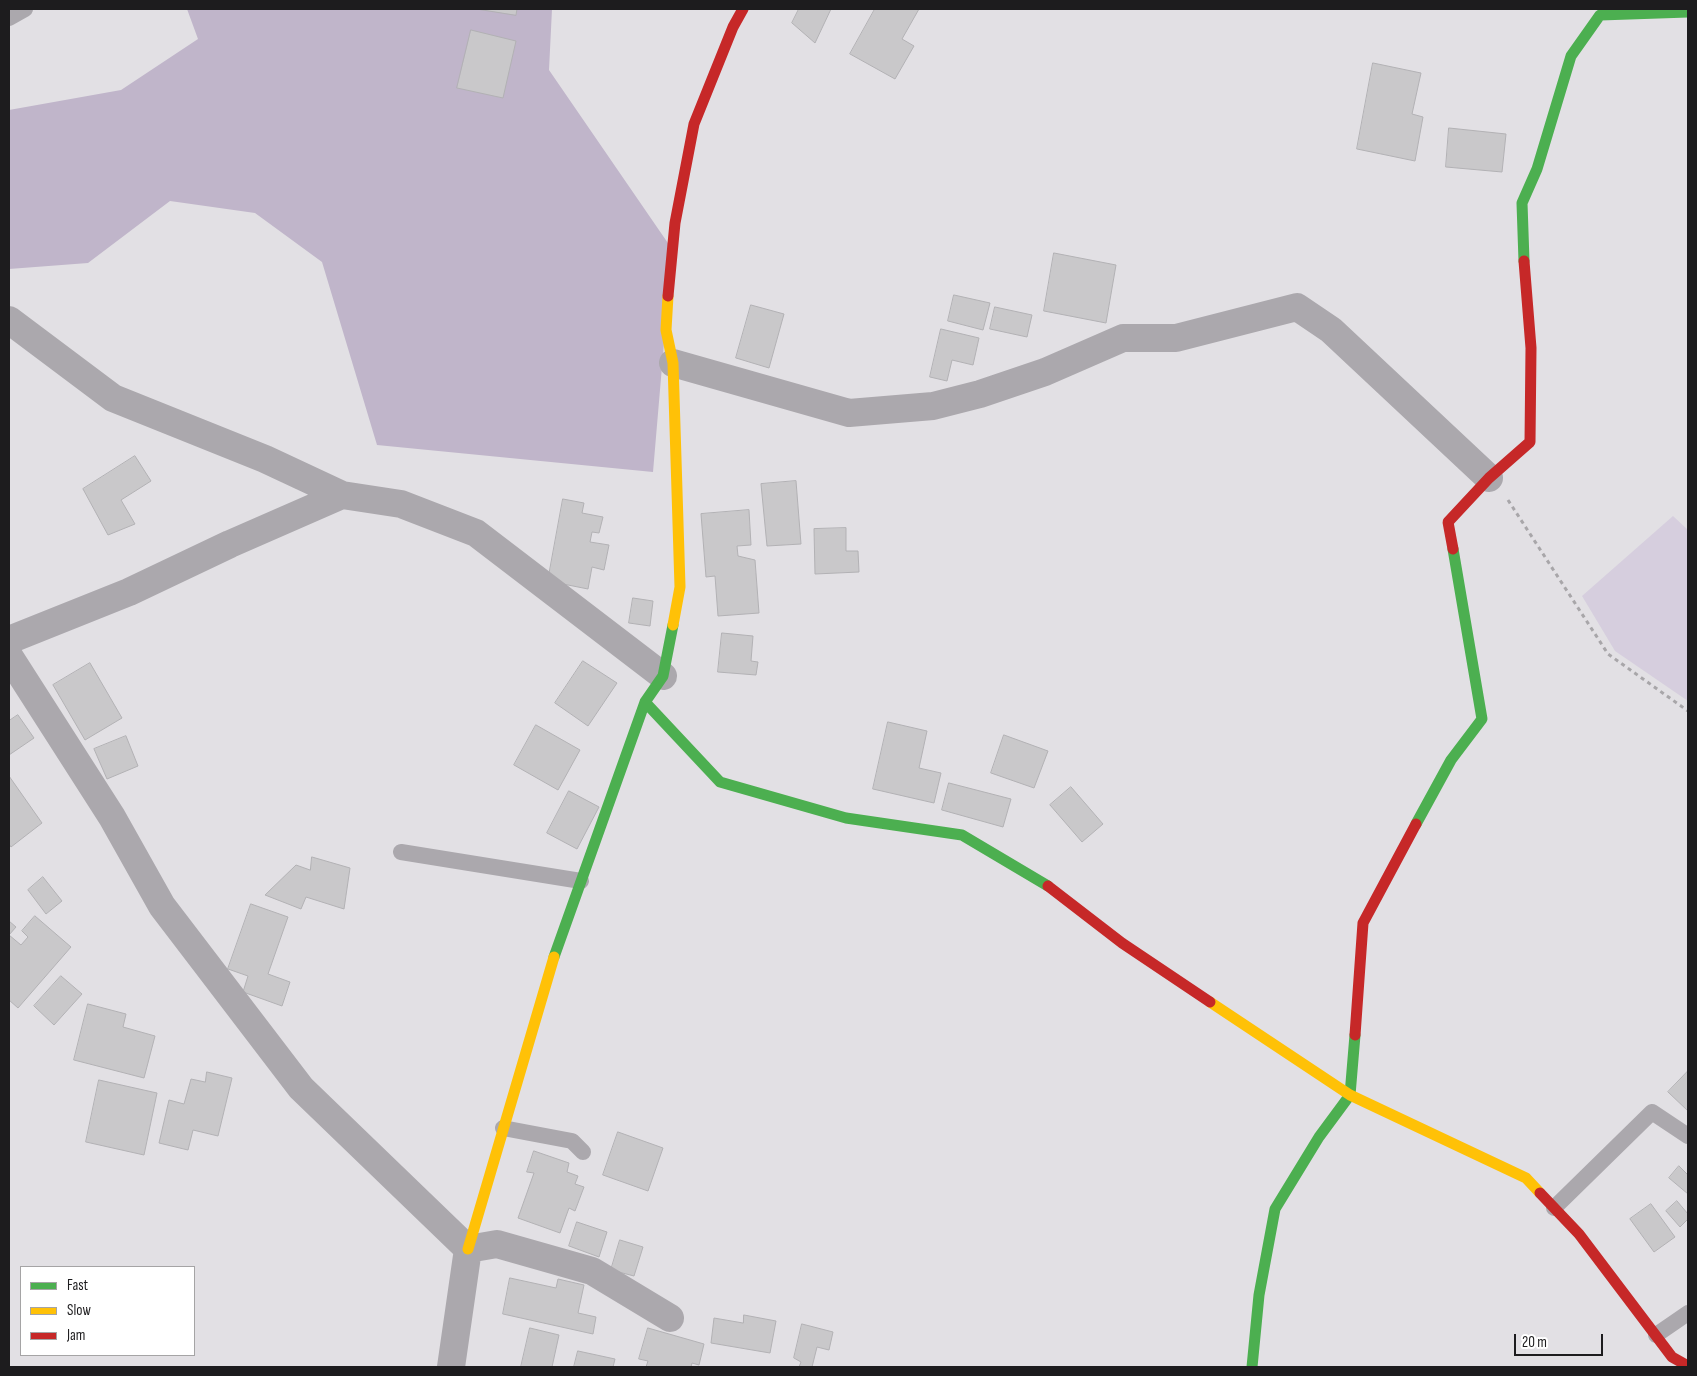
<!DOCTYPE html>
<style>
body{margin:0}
#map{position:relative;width:1697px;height:1376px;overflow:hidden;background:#e2e0e4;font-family:"Sofia Sans Condensed",sans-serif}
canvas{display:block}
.frame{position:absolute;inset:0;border:10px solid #1d1c1e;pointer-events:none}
.legend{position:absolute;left:20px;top:1266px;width:175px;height:90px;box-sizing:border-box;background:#fff;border:1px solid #a5a4a5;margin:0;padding:6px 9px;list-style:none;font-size:15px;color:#1d1c1e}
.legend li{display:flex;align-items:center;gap:10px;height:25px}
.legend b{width:25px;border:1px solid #a5a4a5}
.scale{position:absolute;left:1514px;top:1334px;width:89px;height:22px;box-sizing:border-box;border:2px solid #1d1c1e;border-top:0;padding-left:6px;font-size:15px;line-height:18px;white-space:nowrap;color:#1d1c1e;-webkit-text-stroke:4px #fff;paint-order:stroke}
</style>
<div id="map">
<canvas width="1697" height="1376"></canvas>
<div class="frame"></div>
<ul class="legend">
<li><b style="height:6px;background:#4caf50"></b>Fast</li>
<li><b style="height:6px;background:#ffc107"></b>Slow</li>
<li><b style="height:6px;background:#c62828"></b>Jam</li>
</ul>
<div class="scale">20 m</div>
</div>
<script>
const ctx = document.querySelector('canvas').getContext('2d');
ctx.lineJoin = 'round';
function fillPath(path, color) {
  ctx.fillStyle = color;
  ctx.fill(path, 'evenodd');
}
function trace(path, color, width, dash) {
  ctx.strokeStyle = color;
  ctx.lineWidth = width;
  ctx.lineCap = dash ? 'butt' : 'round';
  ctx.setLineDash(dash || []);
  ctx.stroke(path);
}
const green = new Path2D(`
 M1673,516l15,14v171l-73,-50 -33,-55z`);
const forest = new Path2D(`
 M187,9h365l-3,61 123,179 -19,223 -276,-27 -55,-183 -67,-49 -85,-12 -82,62 -79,6v-159l112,-20 77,-51z`);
const building = new Path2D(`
 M477,9h40l-1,6z
 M799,9h32l-16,34 -23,-20z
 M875,9h44l-17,30 12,7 -19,33 -45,-25z
 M471,30l45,11 -13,57 -46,-10z
 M1373,63l48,10 -9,41 11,3 -8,44 -58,-12z
 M1449,128l57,6 -4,38 -56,-5z
 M1054,253l62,12 -10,58 -62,-12z
 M954,295l36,8 -7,27 -35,-9z
 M751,305l33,9 -15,54 -33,-10z
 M995,307l37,8 -5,22 -37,-8z
 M941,329l38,9 -6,27 -21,-5 -5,21 -17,-4z
 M135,456l16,25 -30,19 14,24 -27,11 -25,-46z
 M796,481l5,63 -34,2 -6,-62z
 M563,499l21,4 -2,10 21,4 -4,16 -7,-1 -2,10 19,3 -5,25 -12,-3 -4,22 -40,-8z
 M749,510l2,35 -14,1 1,10 17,4 4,53 -41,3 -3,-40 -9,1 -5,-63z
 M846,528v23h12l1,21 -44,2 -1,-45z
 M633,598l20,3 -3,25 -21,-3z
 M722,633l31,3 -2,25 7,1 -2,13 -38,-3z
 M583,661l34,22 -29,43 -33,-23z
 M90,663l32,55 -37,22 -32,-55z
 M18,715l16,23 -25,17v-34z
 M888,722l39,9 -8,37 22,5 -7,30 -61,-14z
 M536,725l44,25 -22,40 -44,-25z
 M1004,735l44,16 -14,37 -43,-15z
 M126,736l12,30 -31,13 -13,-30z
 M9,776l33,47 -31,24 -2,-3z
 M949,783l62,16 -8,28 -61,-17z
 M1071,787l32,37 -21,18 -32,-37z
 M569,791l30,16 -22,42 -30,-16z
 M312,857l38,11 -6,41 -38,-12 -5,12 -36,-14 31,-30 14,5z
 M43,877l19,24 -16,13 -18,-24z
 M251,904l37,13 -20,57 22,8 -8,24 -39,-14 5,-16 -20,-7z
 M35,916l36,31 -53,61 -9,-8v-79l7,6 -7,8 12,10 7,-8 -6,-6z
 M61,976l21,18 -28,31 -20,-19z
 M88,1004l38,10 -3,13 32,9 -11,42 -70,-18z
 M1688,1071v40l-20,-19z
 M207,1072l25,6 -14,58 -25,-6 -5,20 -29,-7 10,-43 15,4 7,-25 14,3z
 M99,1080l58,13 -13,62 -58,-13z
 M618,1132l45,16 -15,43 -45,-16z
 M534,1151l35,12 -2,9 11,4 -3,8 9,3 -9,24 -6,-3 -9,25 -42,-15 16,-45 -7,-1z
 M1679,1166l9,9v19l-19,-16z
 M1677,1201l11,13v5l-8,8 -14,-16z
 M1651,1204l24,33 -21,15 -24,-33z
 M577,1222l30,10 -8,25 -30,-11z
 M620,1240l23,7 -9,29 -23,-6z
 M510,1278l46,10 2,-9 26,6 -6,28 18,4 -3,17 -90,-20z
 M744,1315l32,6 -6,32 -59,-10 3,-25 29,5z
 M802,1324l31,8 -4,18 -12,-3 -5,20h-13l2,-5 -7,-4z
 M530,1328l29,7 -7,32h-31z
 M648,1328l56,16 -5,21 -7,-2 -1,4h-45l2,-6 -9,-2z
 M578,1351l37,8 -2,8h-39z`);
const path = new Path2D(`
 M1508,500l100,154 80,57`);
const lane = new Path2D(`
 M9,18l16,-9
 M401,852l180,29
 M503,1128l69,13 11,11
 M1554,1208l98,-96 36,24
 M1656,1335l32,-22`);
const street = new Path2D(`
 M9,320l104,78 152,61 77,36 59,9 75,29 187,143
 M673,363l176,50 84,-7 47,-12 65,-22 78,-34h53l121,-31 34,23 158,148
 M9,640l120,-48 101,-48 112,-49
 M9,656l103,161 50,89 139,182 167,161
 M468,1249l29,-5 95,27 78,47
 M451,1367l17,-118`);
const fast = new Path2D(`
 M1524,261l-2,-58 15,-34 34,-113 29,-41 88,-3
 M645,702l75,80 126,36 116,17 86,51
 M1416,824l35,-64 31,-41 -29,-170
 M554,957l91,-255 18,-26 10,-51
 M1252,1367l7,-72 16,-86 44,-72 31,-42 5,-60`);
const slow = new Path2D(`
 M668,296l-2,34 7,33 7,224 -7,38
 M1210,1002l140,93 176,83 14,15
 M468,1249l86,-292`);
const jam = new Path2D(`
 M668,296l7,-73 19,-99 39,-97 10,-18
 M1453,549l-5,-27 41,-44 41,-36 1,-94 -7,-87
 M1048,886l74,57 88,59
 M1355,1035l8,-112 53,-99
 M1540,1193l39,41 93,123 16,9`);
fillPath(green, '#d6cede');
fillPath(forest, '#c0b5ca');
fillPath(building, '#c9c8ca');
trace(building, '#b2b1b4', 1);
trace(path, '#a8a6a9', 3, [4, 4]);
trace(lane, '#aba8ad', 16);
trace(street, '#aba8ad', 28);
trace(fast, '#4caf50', 11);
trace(slow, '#ffc107', 11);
trace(jam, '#c62828', 11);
</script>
